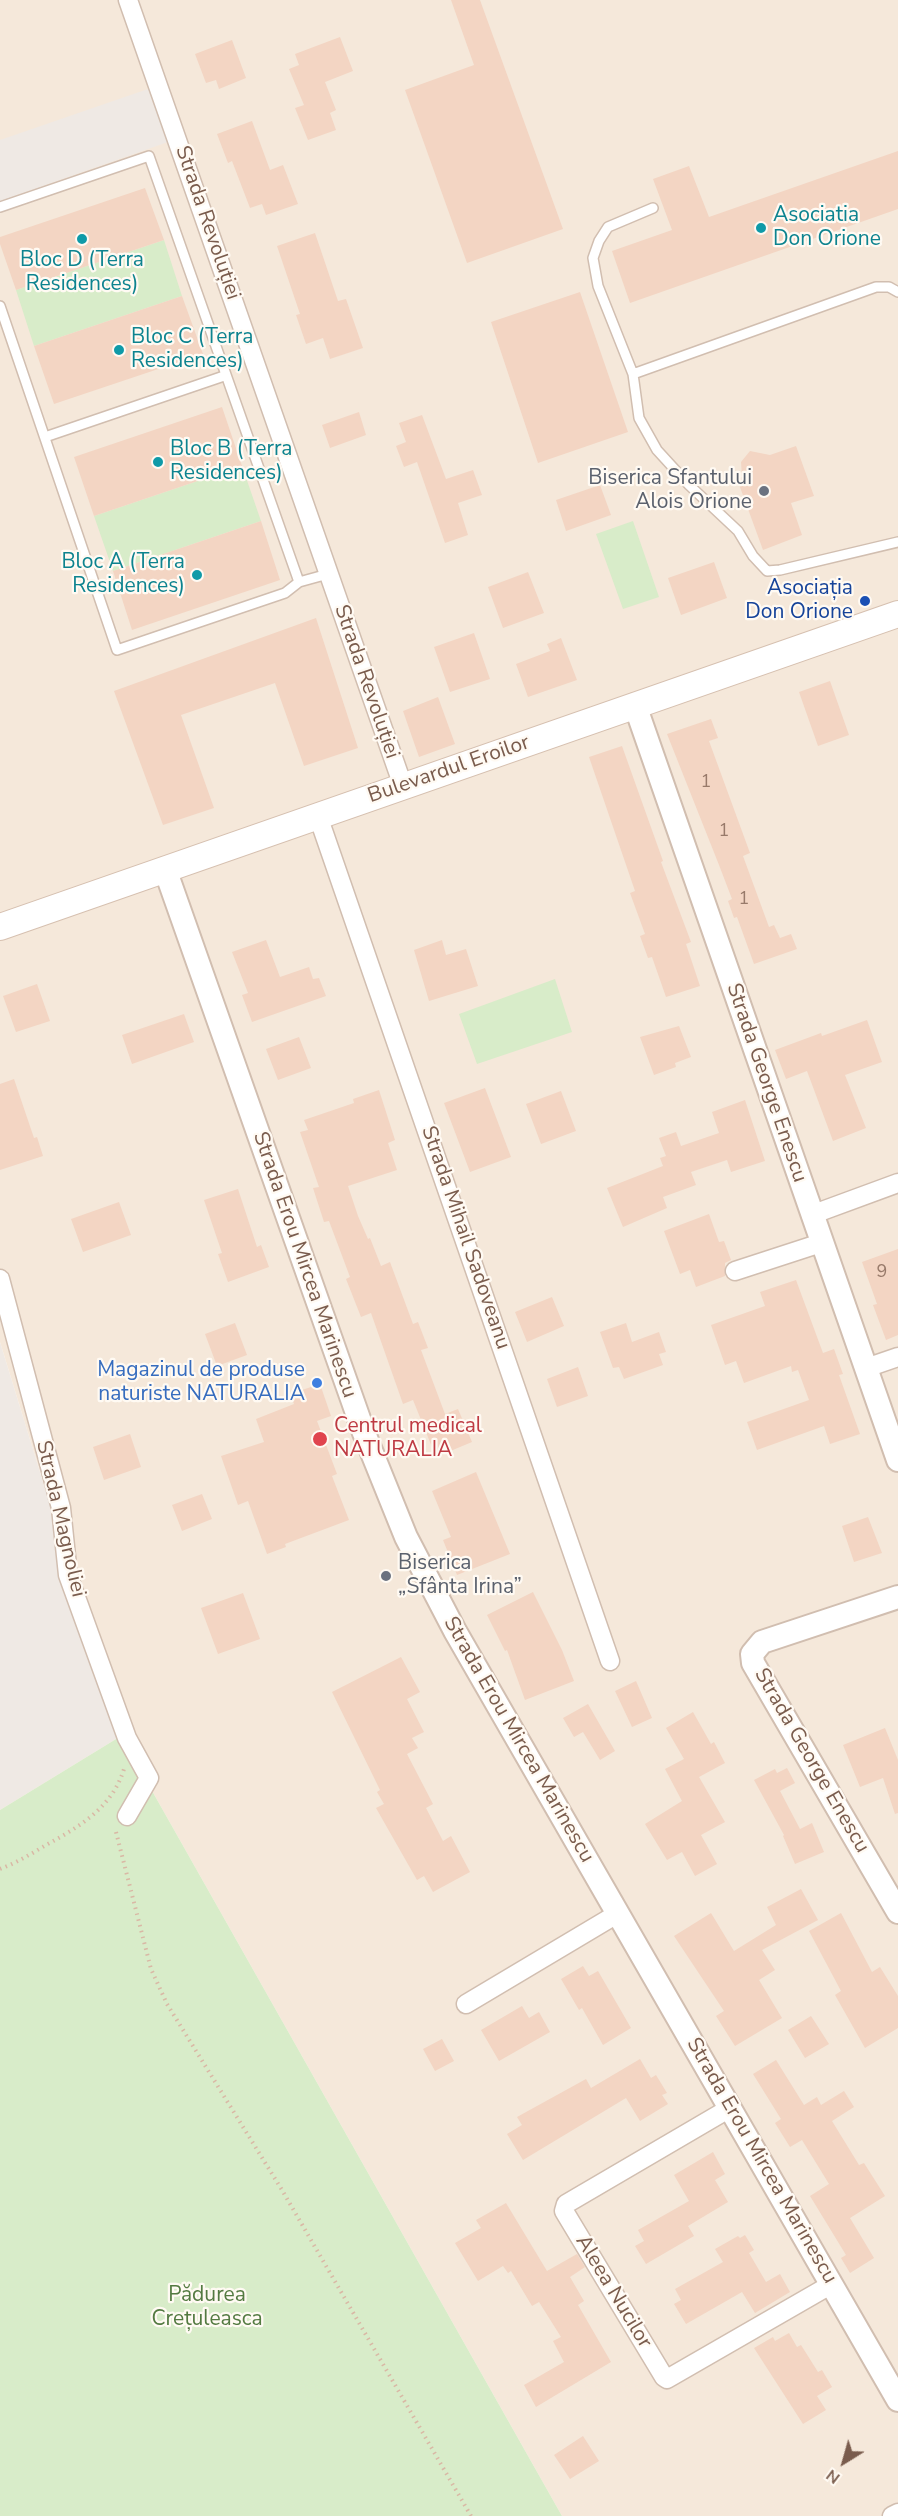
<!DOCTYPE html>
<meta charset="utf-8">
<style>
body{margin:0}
#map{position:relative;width:898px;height:2516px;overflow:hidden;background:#fdf6ec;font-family:"Nunito Sans",sans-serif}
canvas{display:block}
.north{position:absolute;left:814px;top:2432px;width:60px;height:60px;-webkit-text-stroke:4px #fffaf3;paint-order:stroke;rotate:217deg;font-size:16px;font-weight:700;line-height:24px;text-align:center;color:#7a5c4d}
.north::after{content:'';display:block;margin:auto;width:21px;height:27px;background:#7a5c4d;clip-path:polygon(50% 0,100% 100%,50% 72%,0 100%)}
</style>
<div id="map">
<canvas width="898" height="2516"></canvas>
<div class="north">N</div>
</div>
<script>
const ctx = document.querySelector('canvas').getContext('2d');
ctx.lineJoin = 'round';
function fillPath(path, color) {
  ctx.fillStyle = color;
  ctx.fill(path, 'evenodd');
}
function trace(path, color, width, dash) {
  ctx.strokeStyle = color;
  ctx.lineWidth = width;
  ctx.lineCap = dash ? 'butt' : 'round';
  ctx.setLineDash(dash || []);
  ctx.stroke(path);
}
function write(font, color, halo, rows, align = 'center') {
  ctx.font = font + ' "Nunito Sans",sans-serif';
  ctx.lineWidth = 4.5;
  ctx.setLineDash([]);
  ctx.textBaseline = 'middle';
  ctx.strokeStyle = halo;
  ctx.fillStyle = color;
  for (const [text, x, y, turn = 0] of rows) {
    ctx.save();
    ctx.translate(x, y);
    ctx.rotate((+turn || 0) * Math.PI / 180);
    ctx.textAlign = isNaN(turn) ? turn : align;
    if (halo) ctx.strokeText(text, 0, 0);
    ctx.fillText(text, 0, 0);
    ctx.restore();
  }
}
const residential = new Path2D(`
 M0,0h898v2516h-336l-441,-780 -121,-394z`);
const industrial = new Path2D(`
 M148,89l20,53 -168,59v-61z
 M0,1342l121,394 -121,74z`);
const green = new Path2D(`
 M164,240l18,56 -148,50 -18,-56z
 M242,466l19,55 -148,50 -19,-55z
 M633,521l26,76 -36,12 -27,-75z
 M555,979l17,53 -95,32 -18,-50z
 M121,1736l441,780h-562v-706z`);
const building = new Path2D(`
 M451,0h29l83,229 -96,34 -62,-173 69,-25z
 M340,37l13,34 -28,11 11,28 -6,3 6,17 -28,10 -13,-32 9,-3 -15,-36 10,-4 -4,-11z
 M232,40l14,38 -27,11 -3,-9 -10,3 -11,-29z
 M252,121l18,49 13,-5 15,39 -32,11 -4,-11 -12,4 -18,-47 -4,2 -11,-29z
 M898,151v58l-268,94 -18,-52 60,-21 -19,-51 36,-13 20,51z
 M145,188l19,52 -148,50 -16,-46v-7z
 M315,233l23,68 8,-2 17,49 -33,11 -7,-21 -17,6 -10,-29 4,-1 -23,-68z
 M580,292l48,140 -90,31 -47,-141z
 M182,296l21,58 -149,50 -20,-58z
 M222,407l20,59 -148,50 -20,-59z
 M359,412l7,23 -36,13 -8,-23z
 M422,415l24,64 27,-9 9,25 -24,8 10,32 -23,8 -28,-81 -13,5 -8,-21 10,-4 -7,-19z
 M796,446l18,50 -23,7 11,32 -39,15 -26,-71 5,-2 -1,-15 9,-11 20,4z
 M600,485l11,30 -45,16 -10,-31z
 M261,521l19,59 -148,50 -19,-59z
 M714,562l13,36 -46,17 -13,-37z
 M528,572l16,41 -41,15 -15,-41z
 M316,618l42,130 -54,18 -29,-83 -94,32 33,93 -51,17 -49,-134z
 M474,633l16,46 -40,13 -16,-45z
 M561,638l16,42 -49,17 -12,-33 34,-13 -3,-7z
 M830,681l19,54 -31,11 -19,-54z
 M438,697l17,47 -36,13 -16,-46z
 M711,719l7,19 -9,3 41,112 -7,3 26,71 5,-2 6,13 11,-4 6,15 -43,15 -17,-47 -3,1 -6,-17 4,-2 -13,-34 -52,-131z
 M622,746l41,115 -2,1 30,80 -5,2 14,42 -34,11 -14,-40 -4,1 -8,-22 5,-2 -15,-41 5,-2 -46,-134z
 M266,940l14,37 29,-10 4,12 6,-1 7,18 -74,26 -10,-27 6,-2 -16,-41z
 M442,940l4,15 20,-6 12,37 -49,15 -15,-51z
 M37,984l13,37 -34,11 -13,-36z
 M184,1014l10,28 -62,22 -10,-29z
 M867,1020l15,42 -37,13 21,53 -33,13 -26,-70 -21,8 -11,-29 46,-17 1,3z
 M679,1026l12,31 -16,6 1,4 -22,8 -14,-38z
 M299,1037l12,31 -33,12 -12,-31z
 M14,1079l20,59 3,-1 6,19 -43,14v-86z
 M485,1088l26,69 -41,15 -26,-69z
 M379,1090l16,50 -7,3 9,27 -49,16 10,30 10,23 2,-1 11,28 9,-4 23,62 5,-2 10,26 -7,2 24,64 13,-5 14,33 -36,15 -23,-57 -10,4 -32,-91 -10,4 -15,-38 4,-2 -21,-56 -5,1 -11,-34 6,-1 -19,-55 8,-2 -4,-10 50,-17 -1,-4z
 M561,1091l15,40 -35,13 -15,-40z
 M745,1100l20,61 -34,11 -4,-12 -36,12 5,13 -33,12 4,11 -44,19 -16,-39 56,-22 -3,-8 6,-2 -7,-18 17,-6 5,14 38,-13 -7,-21z
 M238,1189l19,58 4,-2 8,22 -41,15 -10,-28 4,-1 -18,-53z
 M119,1202l12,33 -48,17 -12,-33z
 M709,1214l10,28 5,-1 7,19 -6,3v13l-29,11 -6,-17 -10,4 -16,-43z
 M898,1249v86l-12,5 -13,-35 4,-1 -15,-42z
 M796,1280l27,73 11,-4 9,25 -4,1 21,59 -30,10 -6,-18 -67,24 -10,-28 62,-22 -11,-30 -6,2 -1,-6 -47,17 -8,-22 -11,4 -14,-40 54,-19 -5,-14z
 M552,1297l12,29 -37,16 -12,-30z
 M235,1323l12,32 -30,11 -12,-32z
 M626,1323l6,19 27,-10 7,20 -7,2 4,11 -39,14 -5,-12 -6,1 -13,-36z
 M578,1367l10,29 -31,11 -10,-28z
 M320,1384l11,32 -14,5 20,53 -5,2 17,44 -64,24 1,3 -19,7 -19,-53 -10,4 -17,-49 43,-14 -8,-23 38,-15 -4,-10z
 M130,1434l11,33 -37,13 -11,-33z
 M476,1472l34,82 -53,21 -14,-35 8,-3 -19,-46z
 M202,1494l10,25 -30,12 -10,-26z
 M868,1517l14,36 -28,9 -12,-36z
 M533,1592l29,58 12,31 -49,19 -18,-50 -2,1 -18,-36z
 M243,1593l17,46 -42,15 -17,-46z
 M401,1657l19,35 -13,7 17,33 -12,6 6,10 -11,6 26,50 -7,4 17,33 8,-5 19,36 -37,20 -9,-16 -7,4 -41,-72 8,-4 -7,-12 3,-2 -48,-98z
 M636,1681l16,37 -20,9 -17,-36z
 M588,1704l27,47 -15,9 -17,-28 -9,5 -11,-19z
 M693,1712l18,32 3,-2 11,21 -26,14 26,45 -24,13 16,29 -22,12 -13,-24 -15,8 -22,-36 37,-23 -17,-32 19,-10 -18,-31z
 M885,1728l13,32v53l-3,1 -12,-36 -23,9 -17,-42z
 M787,1768l8,15 -15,8 20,38 12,-6 12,29 -29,12 -12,-28 1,-1 -30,-55 21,-11 2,4z
 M801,1889l17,31 -56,30 13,20 -16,10 23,38 -47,28 -19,-30 8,-5 -50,-75 37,-23 23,38 42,-26 -9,-18z
 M841,1913l31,59 8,-5 18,29v32l-33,20 -30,-53 6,-4 -32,-60z
 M583,1966l6,10 9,-5 33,57 -28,17 -21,-37 -3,2 -18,-31z
 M522,2006l7,12 10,-6 11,20 -51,29 -18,-31z
 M811,2016l18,28 -24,14 -17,-28z
 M442,2039l12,22 -19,10 -12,-22z
 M640,2059l11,19 5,-3 11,18 -5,2 6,9 -28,17 -14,-23 -103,62 -16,-26 15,-9 -5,-8 69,-38 5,9z
 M776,2060l28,45 13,-8 4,8 23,-14 10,16 -22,14 27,44 5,-2 21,33 -35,22 24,40 -24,15 -9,-15 5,-3 -36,-59 19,-12 -27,-44 -12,7 -15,-24 6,-4 -28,-45z
 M713,2152l12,22 -10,6 13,22 -40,24 6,10 -48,28 -11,-18 9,-5 -6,-11 51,-29 -15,-26z
 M506,2203l41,68 30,-17 8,13 -15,10 14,24 -6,4 33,57 -75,45 -12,-22 40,-23 -11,-21 8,-4 -22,-35 -7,4 -21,-35 -3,2 -5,-7 -25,15 -23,-38 26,-15 -5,-8z
 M745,2235l9,15 -5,3 17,29 14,-8 10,18 -35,21 -13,-21 -56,32 -12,-20 7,-4 -6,-11 48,-27 -8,-13 23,-13 2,2z
 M789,2333l8,14 4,-2 17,27 4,-2 10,17 -15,9 9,14 -23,14 -49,-76 19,-11 2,4z
 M583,2436l16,25 -29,18 -16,-24z`);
const path = new Path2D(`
 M116,1832l35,137 16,35 115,186 189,326
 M0,1869c16,-6 31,-15 46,-24 33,-18 66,-37 78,-76`);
const service = new Path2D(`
 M0,207l149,-51 150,426
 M653,208l-45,19 -9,14 -6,17 5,28 35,88 6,44 18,32 32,35 49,46 15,25 14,15 13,-1 118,-28
 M0,306l117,344 168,-57 14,-11 29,-8
 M633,374l243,-87h13l9,5
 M45,437l179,-61`);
const minor = new Path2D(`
 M128,0l275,786
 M318,816l292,845
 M811,1215l87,-32
 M735,1271l86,-28
 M0,1279l61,229 7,67 59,163 22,40 -22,38
 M866,1368l32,-11
 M466,2004l151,-90
 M730,2108l-164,96 -2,7 100,166 3,2 165,-95
 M892,2516l6,-3`);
const tertiary = new Path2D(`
 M635,705l263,755
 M165,869l199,564 42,104 49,94 443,769
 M898,1597l-136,45 -10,12 1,9 145,249`);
const secondary = new Path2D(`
 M0,927l898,-313`);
const markers = [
 [761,228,6,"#0f9aa8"],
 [82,239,6,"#0f9aa8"],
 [119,350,6,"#0f9aa8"],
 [158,462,6,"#0f9aa8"],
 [764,491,6,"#6b7280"],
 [197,575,6,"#0f9aa8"],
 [865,601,6,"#1a4fb4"],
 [317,1383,6,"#3f7fe0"],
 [320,1439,8,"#e0444e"],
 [386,1576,6,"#6b7280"]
];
const numberNames = [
 ["1",706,783],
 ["1",724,832],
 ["1",744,900],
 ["9",882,1273]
];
const cultureNames = [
 ["Asociatia",773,216],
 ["Don Orione",773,240],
 ["Bloc D (Terra",82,261,"center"],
 ["Residences)",82,285,"center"],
 ["Bloc C (Terra",131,338],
 ["Residences)",131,362],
 ["Bloc B (Terra",170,450],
 ["Residences)",170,474],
 ["Bloc A (Terra",185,563,"right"],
 ["Residences)",185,587,"right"]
];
const streetNames = [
 ["Strada Revoluției",207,223,71],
 ["Strada Revoluției",366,682,71],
 ["Bulevardul Eroilor",449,770,-19],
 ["Strada George Enescu",766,1083,71],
 ["Strada Mihail Sadoveanu",465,1238,71],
 ["Strada Erou Mircea Marinescu",304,1265,71],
 ["Strada Magnoliei",60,1519,77],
 ["Strada Erou Mircea Marinescu",518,1740,60],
 ["Strada George Enescu",811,1761,60],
 ["Strada Erou Mircea Marinescu",761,2161,60],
 ["Aleea Nucilor",613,2292,59]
];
const worshipNames = [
 ["Biserica Sfantului",752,479],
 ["Alois Orione",752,503],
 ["Biserica",398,1564,"left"],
 ["„Sfânta Irina”",398,1588,"left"]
];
const transitNames = [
 ["Asociația",853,589],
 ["Don Orione",853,613]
];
const shopNames = [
 ["Magazinul de produse",305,1371],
 ["naturiste NATURALIA",305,1395]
];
const healthNames = [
 ["Centrul medical",334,1427],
 ["NATURALIA",334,1451]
];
const parkNames = [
 ["Pădurea",207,2296],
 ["Crețuleasca",207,2320]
];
fillPath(residential, '#f5e8da');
fillPath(industrial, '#efe9e4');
fillPath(green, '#d8ecc9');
fillPath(building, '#f3d5c3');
trace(service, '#d1beb0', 12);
trace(minor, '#d1beb0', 21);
trace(tertiary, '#d1beb0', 26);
trace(secondary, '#d6c0b0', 28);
trace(path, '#d9b8a5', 4, [1.5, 4.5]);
trace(service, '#fff', 9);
trace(minor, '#fff', 18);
trace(tertiary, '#fff', 22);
trace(secondary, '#fff', 26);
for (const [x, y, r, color] of markers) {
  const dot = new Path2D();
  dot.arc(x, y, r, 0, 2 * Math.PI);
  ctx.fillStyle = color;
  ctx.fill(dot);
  trace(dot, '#fffaf3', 2);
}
write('18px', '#987a6a', null, numberNames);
write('21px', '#0d838f', '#fffaf3', cultureNames, 'left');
write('21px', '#7a5c4d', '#fffaf3', streetNames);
write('21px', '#5b616d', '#fffaf3', worshipNames, 'right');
write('21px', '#164399', '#fffaf3', transitNames, 'right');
write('21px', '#366cbe', '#fffaf3', shopNames, 'right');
write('21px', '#be3a42', '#fffaf3', healthNames, 'left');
write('21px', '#537a41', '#fffaf3', parkNames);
</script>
